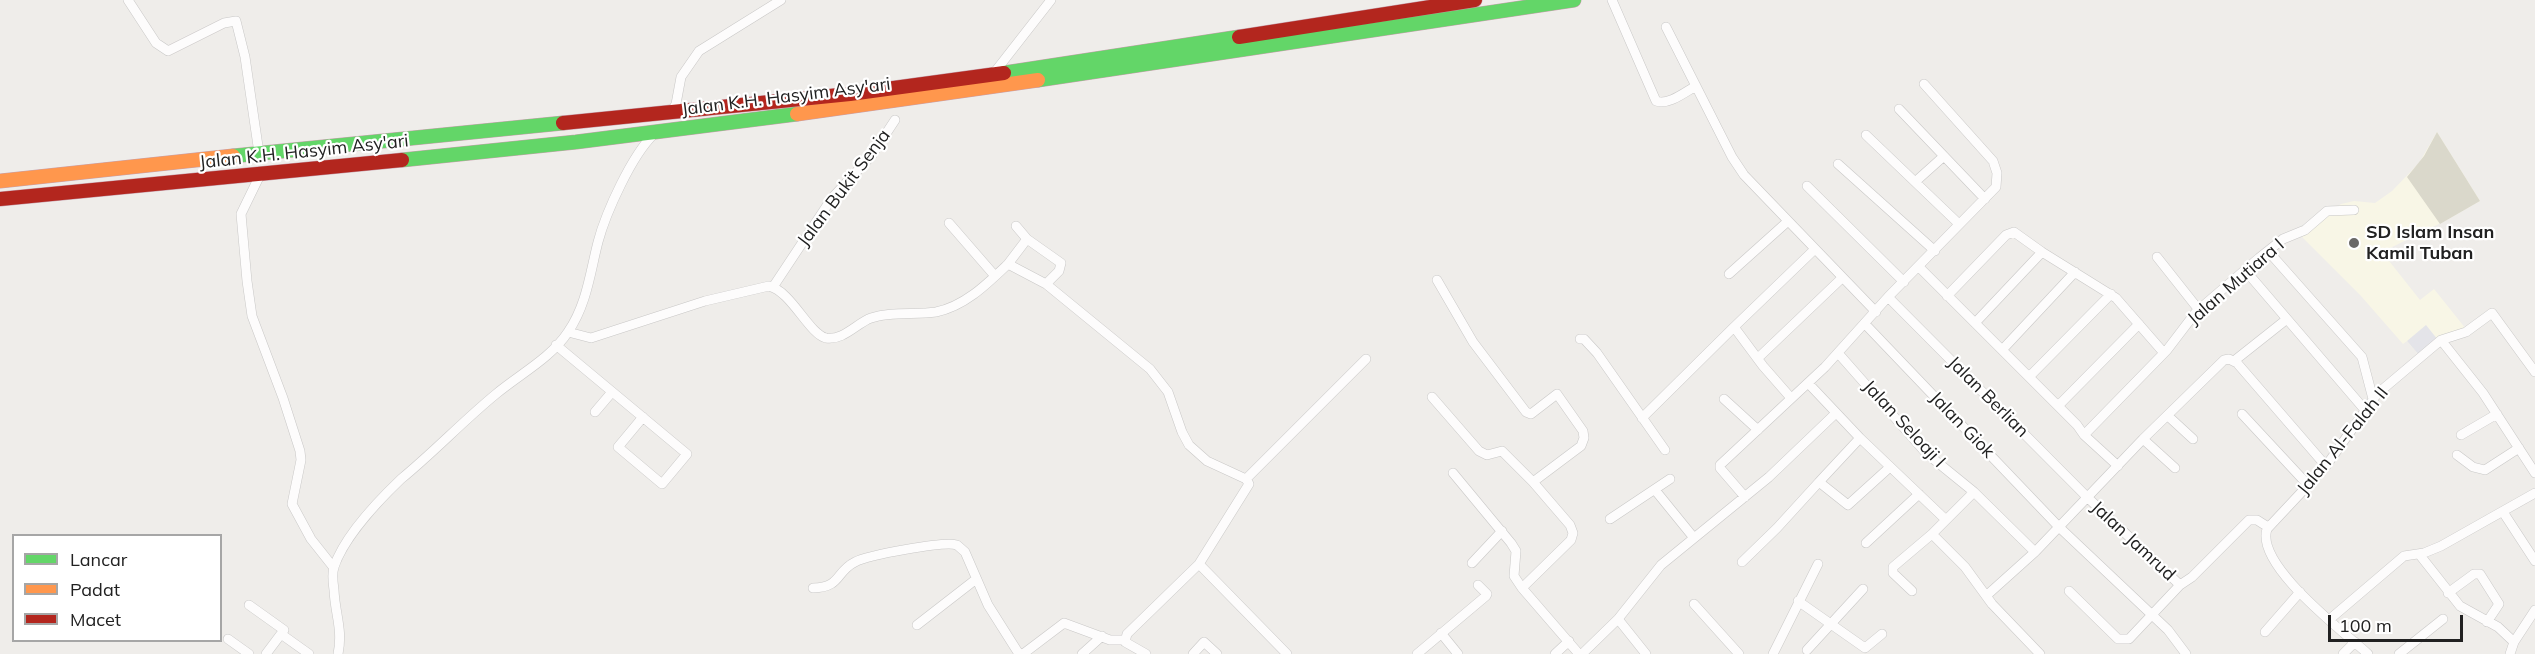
<!DOCTYPE html>
<style>
body{margin:0}
#map{position:relative;width:2535px;height:654px;overflow:hidden;background:#efedea;font-family:Mulish,sans-serif}
canvas{display:block}
.legend{position:absolute;left:12px;top:534px;width:210px;height:108px;box-sizing:border-box;background:#fff;border:2px solid #a6a6a6;margin:0;padding:8px 10px;list-style:none;font-size:18px;color:#212121}
.legend li{display:flex;align-items:center;gap:12px;height:30px}
.legend b{width:30px;border:2px solid #a6a6a6}
.scale{position:absolute;left:2328px;top:615px;width:135px;height:27px;box-sizing:border-box;border:3px solid #212121;border-top:0;padding-left:8px;font-size:18px;line-height:21px;white-space:nowrap;color:#212121;-webkit-text-stroke:4px #fff;paint-order:stroke}
</style>
<div id="map">
<canvas width="2535" height="654"></canvas>
<ul class="legend">
<li><b style="height:8px;background:#63d668"></b>Lancar</li>
<li><b style="height:8px;background:#ff974d"></b>Padat</li>
<li><b style="height:8px;background:#b3261e"></b>Macet</li>
</ul>
<div class="scale">100 m</div>
</div>
<script>
const ctx = document.querySelector('canvas').getContext('2d');
ctx.lineJoin = 'round';
function fillPath(path, color) {
  ctx.fillStyle = color;
  ctx.fill(path, 'evenodd');
}
function trace(path, color, width, dash) {
  ctx.strokeStyle = color;
  ctx.lineWidth = width;
  ctx.lineCap = dash ? 'butt' : 'round';
  ctx.setLineDash(dash || []);
  ctx.stroke(path);
}
function write(font, color, halo, rows, align = 'center') {
  ctx.font = font + ' Mulish,sans-serif';
  ctx.lineWidth = 4.5;
  ctx.setLineDash([]);
  ctx.textBaseline = 'middle';
  ctx.strokeStyle = halo;
  ctx.fillStyle = color;
  for (const [text, x, y, turn = 0] of rows) {
    ctx.save();
    ctx.translate(x, y);
    ctx.rotate((+turn || 0) * Math.PI / 180);
    ctx.textAlign = isNaN(turn) ? turn : align;
    if (halo) ctx.strokeText(text, 0, 0);
    ctx.fillText(text, 0, 0);
    ctx.restore();
  }
}
const education = new Path2D(`
 M2437,132l43,69 -35,20 -63,31 38,48 14,-11 32,40 -47,26 -12,-14 -4,3 -42,-48 -61,-61 41,-31 13,-3 21,2 17,-12 27,-28z`);
const construction = new Path2D(`
 M2437,132l43,69 -40,23 -33,-47 17,-21z`);
const plaza = new Path2D(`
 M2426,325l12,15 -19,15 -12,-14z`);
const street = new Path2D(`
 M128,0l28,43 12,8 56,-28 12,-2 9,36 14,96
 M1612,0l44,101c12,5 29,-9 40,-15
 M1666,27l66,130 12,18 132,137
 M994,73l57,-73
 M1899,109l86,90
 M672,111l4,-7 5,-27 18,-26 82,-51
 M1866,135l93,89
 M1838,164l97,87
 M260,175l-19,39 6,67 5,35 31,82 17,53 1,9 -9,44 19,35 23,29
 M1915,182l29,-26
 M1807,186l97,96
 M949,223l46,53
 M1016,226l11,13 34,24 -2,8 -13,13
 M2268,251l94,106 11,42
 M2157,257l42,53
 M1008,264l19,-25
 M1919,267l158,158 7,10 34,31
 M2245,270l120,140
 M1729,274l58,-52
 M1437,280l36,62 53,70 5,2 26,-20 26,37 1,7 -3,8 -48,36 37,43 3,8 -2,7 -49,48 57,66
 M773,287l59,-89 40,-43 23,-35
 M1947,296l59,-61 8,-3 28,20 74,46 48,55
 M1888,297l199,200 93,88
 M1975,323l67,-71
 M1865,324l194,203 109,103 18,24
 M568,332l23,6 114,-37 64,-15c22,5 40,48 57,52 17,3 31,-15 45,-20 20,-7 44,-3 65,-6 29,-6 51,-28 72,-48l38,20 104,85 18,23 14,40 7,13 18,16 39,18 3,5 -50,80 -72,70 -2,8 21,12
 M1580,339h4l13,14 68,97
 M2441,340l42,53 52,80
 M556,345l131,109 -25,30 -44,-37 25,-30
 M2002,350l73,-78
 M1838,353l88,100 48,39 61,60 108,-113 81,-79 5,-1 8,4 89,103
 M1758,358l84,-80
 M2234,361l53,-42
 M2029,377l82,-83
 M1808,383l52,55 85,81
 M1432,397l47,54 8,4 15,-4 31,31
 M1791,398l-28,-32 -29,-39 81,-78
 M1724,399l34,31
 M2058,406l81,-82
 M595,412l17,-20
 M2242,414l66,71
 M2168,416l25,23
 M1642,418l92,-91
 M2084,435l83,-85 29,-38 63,-54 24,-19 22,-9 22,-19 27,-1
 M2461,435l36,-21
 M2143,439l32,29
 M2457,455l16,12 12,3 34,-22
 M1453,473l58,70 5,8 -2,25 8,12
 M1246,479l120,-120
 M1819,482l41,-44
 M1655,490l39,48
 M1745,497l-25,-29v-3l105,-98 63,-70 108,-110 1,-14 -4,-12 -69,-77
 M2503,512l32,49
 M1610,519l60,-40
 M1932,534l33,33 27,37 48,50
 M1866,543l53,-49
 M2419,554l41,52 38,21 16,15
 M1742,562l35,-34 42,-46 29,23 42,-38
 M1472,563l30,-32
 M1199,564l88,90
 M813,588c29,-1 22,-16 42,-26 13,-7 89,-21 102,-17l8,7 23,53 31,49
 M1912,591l-19,-18v-6l39,-33 42,-42
 M2069,591l49,48h11l51,-54 12,-8 57,-57h8l11,7
 M2448,593l26,-19h6l19,30 -12,18
 M1986,596l49,-44
 M1798,601l67,47 17,-14
 M1694,604l45,50
 M249,605l35,25 -3,4
 M1618,619l28,35
 M2330,619l74,-63 20,-3 17,-7 94,-53
 M917,625l58,-45
 M2265,632l35,-40
 M1441,633l17,21
 M228,639l21,15
 M1807,650l56,-61
 M266,654l15,-20 28,20
 M338,654c5,-25 -3,-40 -4,-64 -1,-7 -2,-17 0,-23 10,-30 45,-67 67,-88 33,-27 62,-58 95,-85 24,-20 55,-36 72,-62 19,-28 22,-59 30,-90 8,-30 34,-87 56,-108
 M1023,654l41,-31 46,17h14
 M1082,654l20,-18
 M1193,654l11,-12 13,12
 M1417,654l69,-58 1,-2 -9,-9
 M1555,654l14,-13
 M1582,654l36,-35 43,-54 108,-88 67,-64
 M1773,654l45,-90
 M2343,654l12,-12
 M2368,654c-25,-23 -113,-89 -101,-125l59,-63 51,-72 64,-54 25,-8 26,-19 43,59
 M2399,654l44,-35
 M2510,654l4,-12 21,-32`);
const fast = new Path2D(`
 M1004,73l235,-36
 M1038,80l536,-80
 M233,156l330,-33
 M402,160l174,-18 221,-28`);
const slow = new Path2D(`
 M797,114l241,-34
 M0,181l233,-25`);
const jam = new Path2D(`
 M1239,37l236,-37
 M563,123l287,-29 154,-21
 M0,199l402,-39`);
const markers = [
 [2354,243,6,"#696867"]
];
const streetNames = [
 ["Jalan K.H. Hasyim Asy'ari",786,97,-7],
 ["Jalan K.H. Hasyim Asy'ari",304,152,-6],
 ["Jalan Bukit Senja",844,188,-53],
 ["Jalan Mutiara I",2236,282,-41],
 ["Jalan Berlian",1988,397,45],
 ["Jalan Seloaji I",1904,424,47],
 ["Jalan Giok",1962,425,46],
 ["Jalan Al-Falah II",2343,441,-51],
 ["Jalan Jamrud",2133,541,43]
];
const poiNames = [
 ["SD Islam Insan",2366,233],
 ["Kamil Tuban",2366,254]
];
fillPath(education, '#f8f6e6');
fillPath(construction, '#dad8cb');
fillPath(plaza, '#e4e4e9');
trace(street, '#c8c7c6', 10);
trace(fast, '#c69fac', 15);
trace(slow, '#c69fac', 15);
trace(jam, '#c69fac', 15);
trace(street, '#fdfcfc', 9);
trace(fast, '#63d668', 14);
trace(slow, '#ff974d', 14);
trace(jam, '#b3261e', 14);
for (const [x, y, r, color] of markers) {
  const dot = new Path2D();
  dot.arc(x, y, r, 0, 2 * Math.PI);
  ctx.fillStyle = color;
  ctx.fill(dot);
  trace(dot, '#fff', 2);
}
write('18px', '#212121', '#fff', streetNames);
write('bold 18px', '#212121', '#fff', poiNames, 'left');
</script>
